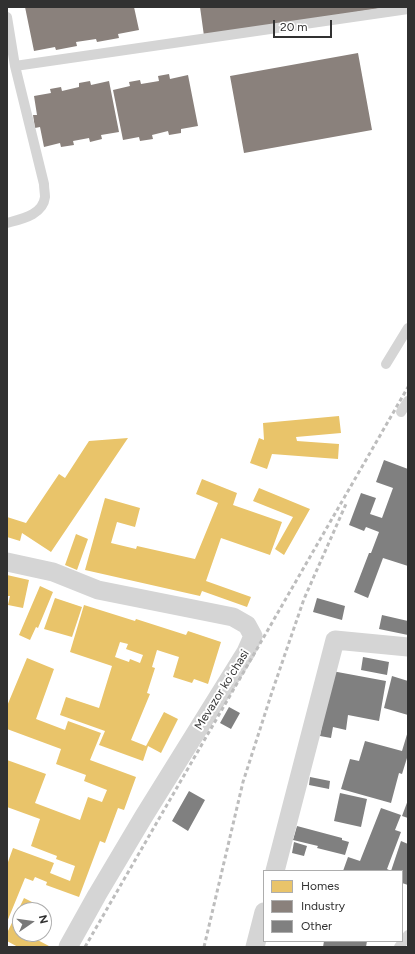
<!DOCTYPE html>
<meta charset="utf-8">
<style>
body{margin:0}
#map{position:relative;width:415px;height:954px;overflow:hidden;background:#fff;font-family:Figtree,sans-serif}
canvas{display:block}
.frame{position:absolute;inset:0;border:8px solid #313131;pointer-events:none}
.legend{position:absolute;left:263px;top:870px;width:140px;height:72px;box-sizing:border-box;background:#fff;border:1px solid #adadad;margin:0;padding:5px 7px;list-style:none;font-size:12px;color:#313131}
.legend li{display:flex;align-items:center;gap:8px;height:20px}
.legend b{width:20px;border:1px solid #adadad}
.north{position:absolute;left:12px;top:902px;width:40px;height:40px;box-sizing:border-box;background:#fff;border:1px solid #adadad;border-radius:50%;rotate:77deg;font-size:11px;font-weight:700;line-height:16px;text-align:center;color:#313131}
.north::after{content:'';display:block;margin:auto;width:14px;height:18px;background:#797979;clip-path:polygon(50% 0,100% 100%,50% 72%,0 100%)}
.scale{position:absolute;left:273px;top:20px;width:59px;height:18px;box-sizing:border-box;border:2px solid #313131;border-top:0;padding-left:5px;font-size:12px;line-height:14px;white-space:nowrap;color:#313131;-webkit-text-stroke:3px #fff;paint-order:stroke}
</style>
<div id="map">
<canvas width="415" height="954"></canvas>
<div class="frame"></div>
<ul class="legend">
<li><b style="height:11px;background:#e9c46a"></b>Homes</li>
<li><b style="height:11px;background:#8a817c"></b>Industry</li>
<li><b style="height:11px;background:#808080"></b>Other</li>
</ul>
<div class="north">N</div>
<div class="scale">20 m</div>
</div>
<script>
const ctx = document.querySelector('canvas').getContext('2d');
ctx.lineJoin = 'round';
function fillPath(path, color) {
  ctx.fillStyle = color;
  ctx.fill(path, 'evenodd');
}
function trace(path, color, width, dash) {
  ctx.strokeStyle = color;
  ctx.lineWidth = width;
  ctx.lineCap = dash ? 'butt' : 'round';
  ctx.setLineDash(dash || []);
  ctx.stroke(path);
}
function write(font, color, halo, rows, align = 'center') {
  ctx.font = font + ' Figtree,sans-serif';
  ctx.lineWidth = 4;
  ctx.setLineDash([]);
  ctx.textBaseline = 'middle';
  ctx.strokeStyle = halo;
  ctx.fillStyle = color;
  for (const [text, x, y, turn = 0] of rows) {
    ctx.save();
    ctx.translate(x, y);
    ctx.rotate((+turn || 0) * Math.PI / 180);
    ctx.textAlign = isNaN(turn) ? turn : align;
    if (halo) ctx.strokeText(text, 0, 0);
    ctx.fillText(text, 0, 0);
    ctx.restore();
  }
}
const homes = new Path2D(`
 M339,416l2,17 -45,4 1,4 42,3 -1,15 -66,-5 -5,15 -17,-6 9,-25 5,2 -1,-17z
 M128,438l-77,114 -29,-19 -2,8 -13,-4v-20l19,6 33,-49 6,4 24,-37z
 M202,479l35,14 -4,12 49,17 -12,33 -49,-17 -15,43 45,16 -4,10 -45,-16 -2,5 -115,-26 20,-72 35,10 -5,19 -18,-5 -6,21 25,6 1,-3 58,13 23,-56 -22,-9z
 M259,488l51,21 -26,46 -9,-6 18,-32 -40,-16z
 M76,534l12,5 -11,31 -12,-5z
 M7,575l22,5 -6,28 -15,-3 2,-9h-3z
 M40,586l13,6 -15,36 -2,-1 -6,13 -11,-5z
 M55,598l27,9 -10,30 -28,-8z
 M84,605l51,16 1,-2 50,16 2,-4 33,11 -13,42 -14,-5 -2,4 -19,-6 6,-20 -22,-7 -5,17 3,1 -8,25 3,1 -19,46 15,6 18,-34 14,7 -17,34 -13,-7 -5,15 -44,-16 6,-14 -45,-16 6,-18 33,11 13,-42 -42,-14zM120,642l8,2 -2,5 17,6 -3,8 -10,-4 -1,3 -14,-5z
 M27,658l27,11 -18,50 29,11 3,-9 33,12 -11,27 46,17 -12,33 -6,-2 -13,35 -5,-2 -21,56 -33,-12 1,-3 -12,-5 -2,4 -8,-3 -18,44v-60h1l5,-14 41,15 -4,10 20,8 5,-15 -19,-7 1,-3 -26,-10 9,-27 -33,-12v-47l39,14 -11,29 45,17 8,-23 14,5 5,-12 -23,-9 2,-6 -30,-11 5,-15 -54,-20v-23z
 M24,898l18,9 -1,3h-21v24h9l-1,1 21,11v1h-31l-11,-6v-8z`);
const industry = new Path2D(`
 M25,7h109l5,23 -21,4 1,4 -22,4 -1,-3 -20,3 1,4 -21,4 -1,-3 -21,4z
 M200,7h182v1l-178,28z
 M358,53l14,77 -128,23 -14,-77z
 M169,74l1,5 18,-4 10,51 -17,3v4l-12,2 -1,-4 -16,4 1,4 -13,2 -1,-4 -16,3 -10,-50 17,-4 -1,-4 11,-2 1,4 18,-3 -1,-5z
 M90,81l1,4 18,-4 10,51 -18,3 1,4 -12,3 -1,-4 -16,3 1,4 -13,2 -1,-4 -16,4 -4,-20 -5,1 -2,-13h4l-3,-19 17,-3 -1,-4 11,-2 1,4 17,-4v-4z`);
const building = new Path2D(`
 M384,460l24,9v97l-25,-8 -15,40 -14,-6 15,-39h2l8,-21 -13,-5 -2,4 -15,-6 12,-32 15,5 -6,16 12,4 11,-30 -17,-6z
 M317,598l28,8 -3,14 -29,-8z
 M382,615l26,6v14l-29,-6z
 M363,657l26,5 -2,13 -26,-5z
 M332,671l54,10 -7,40 -31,-6 -2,15 -13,-3 -2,11 -11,-2z
 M392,676l16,5v34l-24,-7z
 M229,707l11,6 -9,16 -11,-6z
 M408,731v27h-1l-5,16 -3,-1 -8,30 -50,-14 9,-30 9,2 6,-20 37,10z
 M310,777l20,4 -1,8 -20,-4z
 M189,791l16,9 -17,31 -16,-10z
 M340,793l27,6 -6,28 -27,-6z
 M408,800v18l-6,-2z
 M381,808l20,7 -6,15 6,2 -14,37 4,2 10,-30 7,3v41l-6,-2v-12h-59l5,-14 12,4z
 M297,826l45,12v2l7,2 -4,13 -28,-7 1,-2 -25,-6z
 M294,842l13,4 -3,10 -12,-3z
 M324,941h43l-1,6h-43z`);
const service = new Path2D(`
 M7,17l8,49 29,118c0,5 1,9 1,13 -2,18 -24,22 -38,26
 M15,66l393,-57
 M386,364l22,-36
 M401,412l7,-11
 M399,947l9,-12`);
const minor = new Path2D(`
 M7,562l46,10 45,18 135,27 14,8 6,11 -7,16 -102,164 -47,79 -29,52
 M275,871l60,-231 73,7
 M255,947l9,-35`);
const rail = new Path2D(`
 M85,947l323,-560
 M204,947l39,-165 29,-90 32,-93 42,-95`);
const streetNames = [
 ["Mevazor koʻchasi",222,690,-58]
];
fillPath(homes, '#e9c46a');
fillPath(industry, '#8a817c');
fillPath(building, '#808080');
trace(service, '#d5d5d5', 10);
trace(minor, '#d5d5d5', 19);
trace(rail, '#bdbdbd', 3, [4, 3]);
write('12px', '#313131', '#fff', streetNames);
</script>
